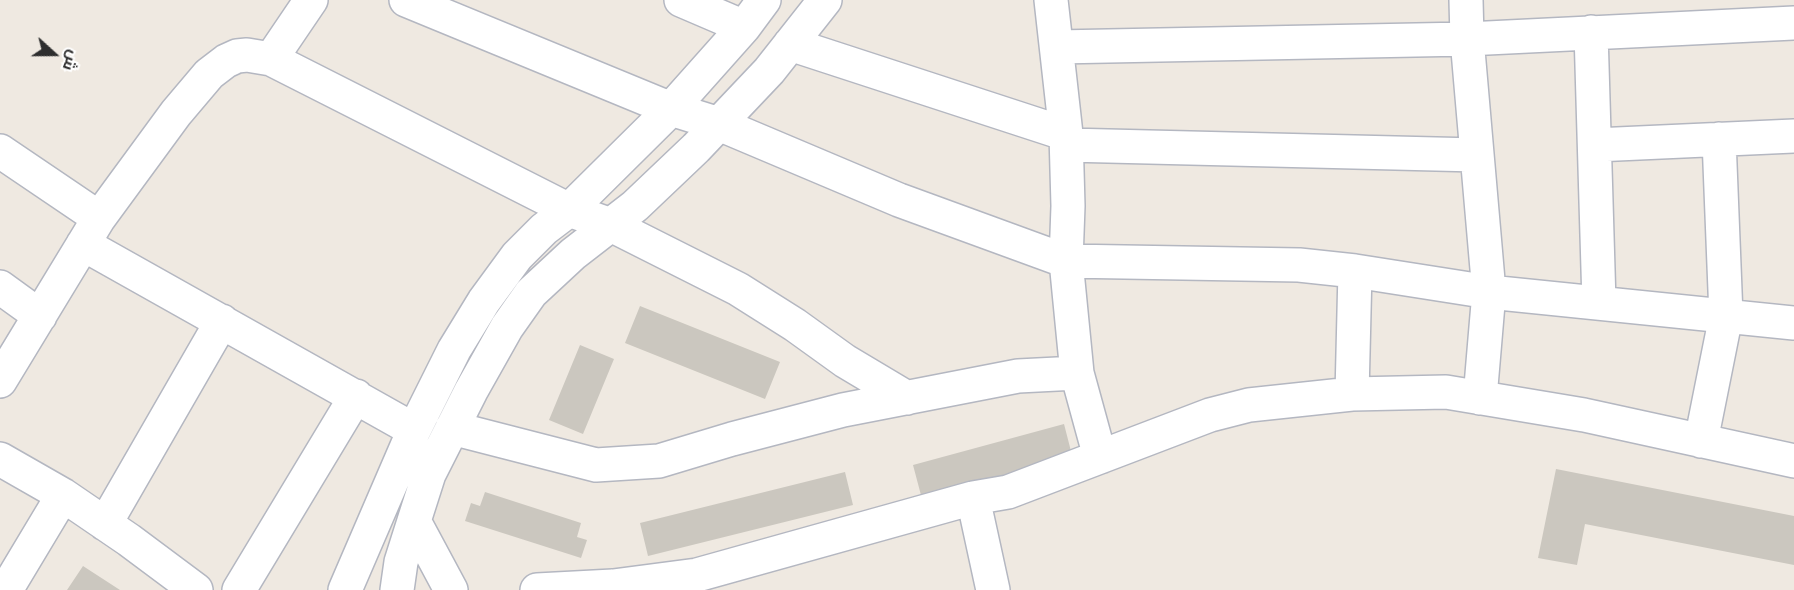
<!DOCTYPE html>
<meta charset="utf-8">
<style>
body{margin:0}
#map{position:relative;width:1794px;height:590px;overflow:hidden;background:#efe9e1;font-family:Helvetica,Cairo,sans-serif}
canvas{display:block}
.north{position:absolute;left:24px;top:24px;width:60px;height:60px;-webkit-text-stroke:4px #fff;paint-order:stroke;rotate:111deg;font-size:16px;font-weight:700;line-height:24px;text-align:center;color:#2e2e2e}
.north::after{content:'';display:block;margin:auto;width:21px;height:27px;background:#2e2e2e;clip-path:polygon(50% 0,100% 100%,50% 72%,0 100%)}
</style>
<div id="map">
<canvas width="1794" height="590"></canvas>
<div class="north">ش</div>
</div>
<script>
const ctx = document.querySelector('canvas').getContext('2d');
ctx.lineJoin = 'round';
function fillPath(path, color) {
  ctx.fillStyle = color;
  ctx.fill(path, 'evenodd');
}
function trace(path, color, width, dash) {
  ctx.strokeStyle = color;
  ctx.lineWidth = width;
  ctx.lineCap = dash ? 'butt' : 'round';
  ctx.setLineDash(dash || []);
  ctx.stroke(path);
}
const building = new Path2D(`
 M640,306l140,56 -15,37 -140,-56z
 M580,345l34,14 -31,75 -34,-14z
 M1064,424l9,35 -151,40 -9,-34z
 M1556,469l238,47v49l-209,-41 -8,41 -39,-7z
 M845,472l8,33 -205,51 -8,-33z
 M485,492l96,31 -4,14 10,3 -6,18 -116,-37 6,-18 9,3z
 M83,566l37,24h-53z`);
const minor = new Path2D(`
 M406,0l265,109 48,15 180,76 167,61 233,4 56,6 134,21 305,31
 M681,0l63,27
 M1051,0l15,134 2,72 -2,55 11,112 23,84
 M1466,0l1,39 22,253 -9,106
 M1591,32l8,271
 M790,44l276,90
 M1057,47l410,-8 327,-16
 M271,59l298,151 42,15 127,64 57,36 50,36 62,37
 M1067,145l410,10
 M1595,145l199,-9
 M0,151l99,67
 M83,244l331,186
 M0,287l40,29
 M0,381l99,-163 77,-105 33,-39 17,-13 11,-5 10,-1 24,4 40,-59
 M1352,394l3,-123
 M452,428l144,37 63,-4 73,-22 111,-29 175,-34 59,-3
 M1701,441l25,-125 -7,-177
 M0,459l63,36 66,45 67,50
 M973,498l20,92
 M105,524l117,-203
 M6,590l57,-95
 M239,590l117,-194
 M345,590l69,-160 40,-80 30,-49 33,-45 27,-27 25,-19 102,-101 73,-82 20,-27
 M397,590l4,-28 13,-41
 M451,590l-37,-69 15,-47 42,-83 36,-64 24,-34 42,-39 62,-48 61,-58 73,-77 56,-71
 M537,590l76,-4 84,-11 276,-77 35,-6 202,-77 39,-10 103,-11 94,-2 138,23 210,46`);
fillPath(building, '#cbc7bf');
trace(minor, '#b4b7c1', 36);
trace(minor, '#fff', 33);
</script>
